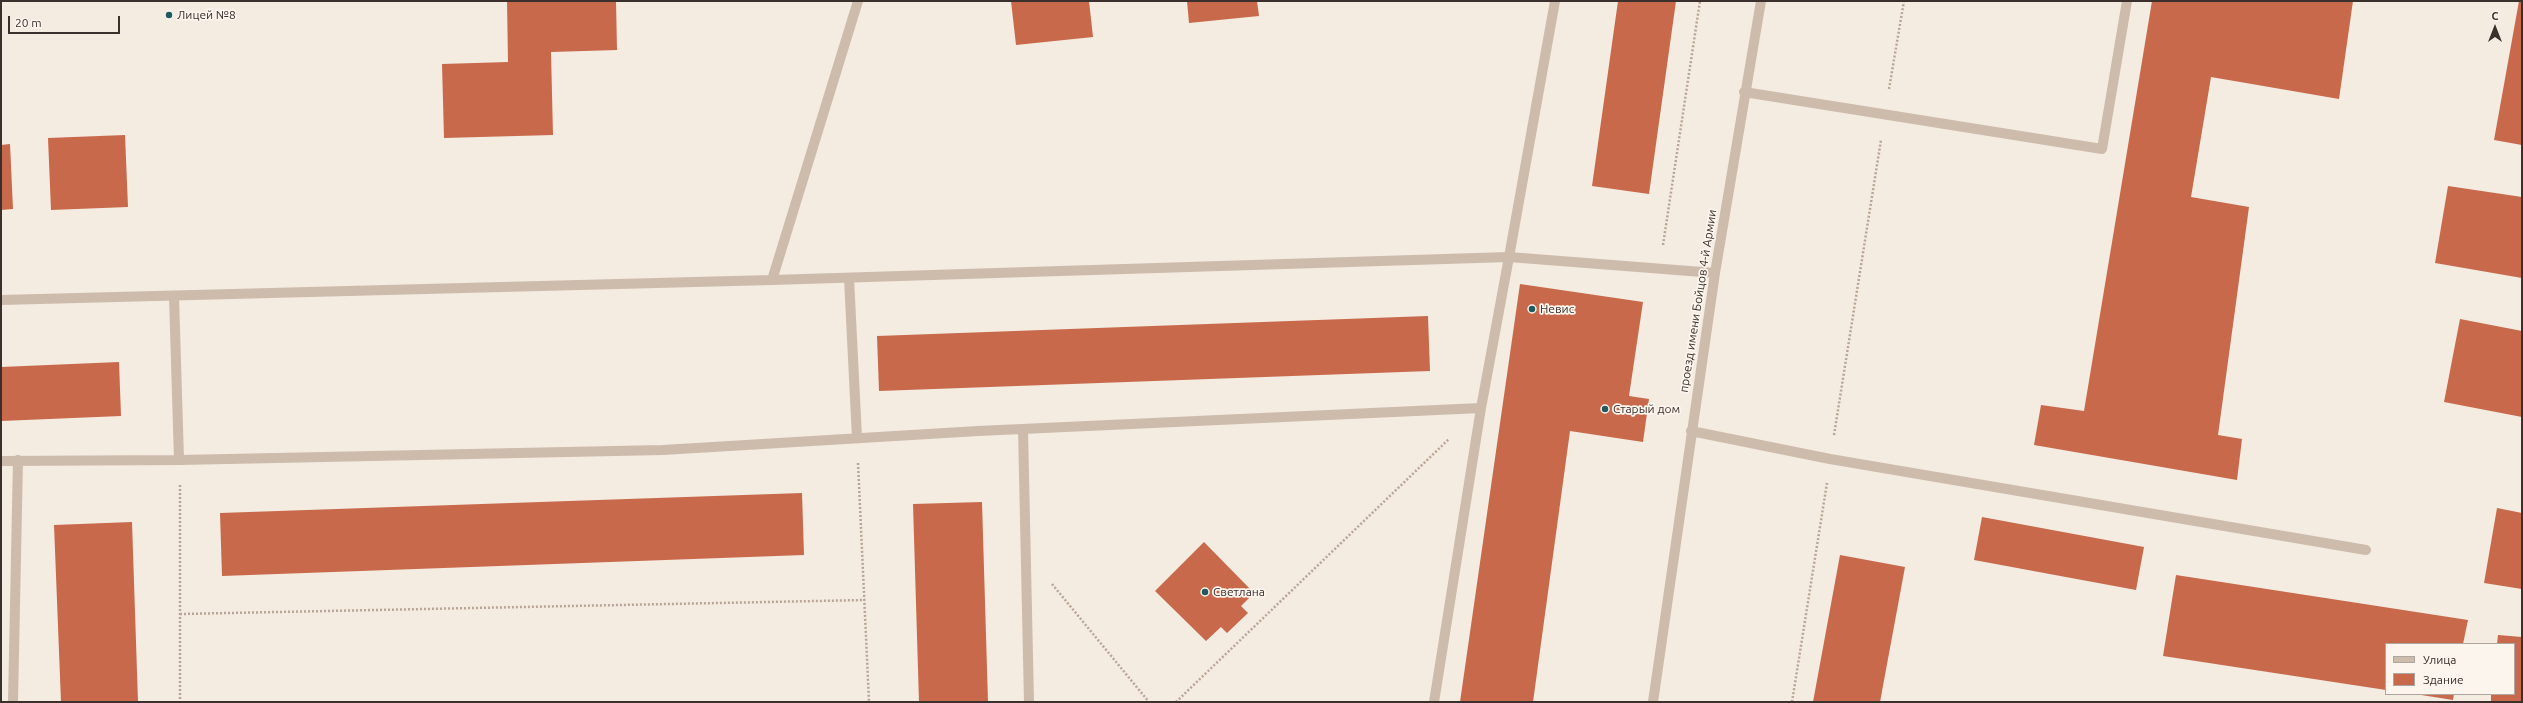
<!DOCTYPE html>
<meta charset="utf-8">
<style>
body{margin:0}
#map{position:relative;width:2523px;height:703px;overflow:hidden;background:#f4ebe1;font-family:Ubuntu,sans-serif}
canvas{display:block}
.frame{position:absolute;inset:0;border:2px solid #3b302b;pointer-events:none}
.legend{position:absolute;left:2385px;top:643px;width:130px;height:52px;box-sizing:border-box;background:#fbf5ee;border:1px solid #aea6a0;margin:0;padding:5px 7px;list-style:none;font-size:12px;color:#3b302b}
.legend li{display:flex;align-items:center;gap:8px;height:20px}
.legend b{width:20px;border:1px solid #aea6a0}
.north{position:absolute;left:2475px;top:8px;width:40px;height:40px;-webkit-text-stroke:3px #fbf5ee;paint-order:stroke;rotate:0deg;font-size:11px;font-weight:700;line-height:16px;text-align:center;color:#3b302b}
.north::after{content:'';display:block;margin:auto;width:14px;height:18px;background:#3b302b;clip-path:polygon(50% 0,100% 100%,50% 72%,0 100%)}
.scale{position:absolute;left:8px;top:16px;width:112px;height:18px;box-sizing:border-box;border:2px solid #3b302b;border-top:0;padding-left:5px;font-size:12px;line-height:14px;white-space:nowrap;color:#3b302b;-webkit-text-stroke:3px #fbf5ee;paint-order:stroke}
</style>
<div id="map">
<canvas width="2523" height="703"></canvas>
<div class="frame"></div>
<ul class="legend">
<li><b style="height:5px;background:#cdbbac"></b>Улица</li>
<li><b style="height:11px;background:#c8694b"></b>Здание</li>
</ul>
<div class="north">С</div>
<div class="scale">20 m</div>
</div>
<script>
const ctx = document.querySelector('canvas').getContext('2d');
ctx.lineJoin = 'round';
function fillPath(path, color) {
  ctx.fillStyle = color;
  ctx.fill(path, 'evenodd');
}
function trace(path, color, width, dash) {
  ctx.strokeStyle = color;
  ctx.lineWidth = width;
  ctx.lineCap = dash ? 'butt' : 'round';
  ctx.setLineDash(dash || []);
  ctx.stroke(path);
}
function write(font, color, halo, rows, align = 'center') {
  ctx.font = font + ' Ubuntu,sans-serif';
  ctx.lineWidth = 3.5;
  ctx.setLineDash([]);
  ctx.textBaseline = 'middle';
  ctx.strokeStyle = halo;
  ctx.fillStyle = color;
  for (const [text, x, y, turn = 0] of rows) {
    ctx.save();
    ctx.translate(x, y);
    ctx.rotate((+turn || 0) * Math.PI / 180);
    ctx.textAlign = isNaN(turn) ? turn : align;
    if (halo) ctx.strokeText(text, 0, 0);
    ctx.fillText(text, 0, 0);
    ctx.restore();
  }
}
const building = new Path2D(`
 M507,1h109l1,49 -66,2 2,83 -109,3 -2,-74 66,-2z
 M1011,1h78l4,36 -77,8z
 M1187,1h70l2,15 -70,7z
 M1618,1h58l-27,193 -57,-8z
 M2152,1h201l-14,98 -128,-22 -20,120 58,10 -31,228 24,4 -5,41 -203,-35 7,-40 43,6z
 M2519,1h3v144l-28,-5z
 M125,135l3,72 -77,3 -3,-72z
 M10,144l3,65 -12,1v-65z
 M2448,186l74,11v81l-87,-15z
 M1520,284l123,18 -14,94 20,3 -6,43 -73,-11 -37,271h-73z
 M1428,316l2,55 -551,20 -2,-55z
 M2460,319l62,12v86l-78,-15z
 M119,362l2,54 -120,5v-54z
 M802,493l2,62 -582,21 -2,-63z
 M982,502l6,200h-69l-6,-198z
 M2497,508l25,5v76l-38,-6z
 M1982,517l162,30 -8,43 -162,-30z
 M132,522l6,180h-77l-7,-177z
 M1204,542l50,51 -13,13 7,7 -21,20 -6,-6 -15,14 -51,-50z
 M1840,555l65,12 -25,135h-67z
 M2176,575l292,45 -5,24h-77v46l-223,-34z
 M2498,635l24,2v65h-31v-8h23v-50h-17z
 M2415,694h39l-1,6z`);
const path = new Path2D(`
 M1889,89l15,-88
 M1663,245l37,-244
 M1834,435l47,-295
 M858,463l11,239
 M180,485v217
 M1052,584l97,118
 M180,614l685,-14
 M1176,702l273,-263
 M1792,702l35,-219`);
const minor = new Path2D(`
 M1555,1l-46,256 206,16
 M1744,92l358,57 25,-148
 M849,278l8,160
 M772,280l86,-279
 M174,296l5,164
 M1,300l771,-20 737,-23 -28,151 -47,294
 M1023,429l6,273
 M1691,431l139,28 536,91
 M1,461l178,-1 484,-10 315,-19 503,-23
 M13,702l5,-242
 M1653,702l62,-429 46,-272`);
const markers = [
 [169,15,4,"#1f5a5e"],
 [1532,309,4,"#1f5a5e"],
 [1605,409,4,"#1f5a5e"],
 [1205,592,4,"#1f5a5e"]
];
const poiNames = [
 ["Лицей №8",177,15],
 ["Невис",1540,309],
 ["Старый дом",1613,409],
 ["Светлана",1213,592]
];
const streetNames = [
 ["проезд имени Бойцов 4-й Армии",1698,301,-81]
];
fillPath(building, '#c8694b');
trace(path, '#b9a596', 2.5, [2, 2]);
trace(minor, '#cdbbac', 10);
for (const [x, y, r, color] of markers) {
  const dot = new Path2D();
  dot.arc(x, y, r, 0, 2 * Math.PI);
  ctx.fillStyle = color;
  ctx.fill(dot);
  trace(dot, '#fbf5ee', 1.5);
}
write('12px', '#3b302b', '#fbf5ee', poiNames, 'left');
write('12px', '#3b302b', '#fbf5ee', streetNames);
</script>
